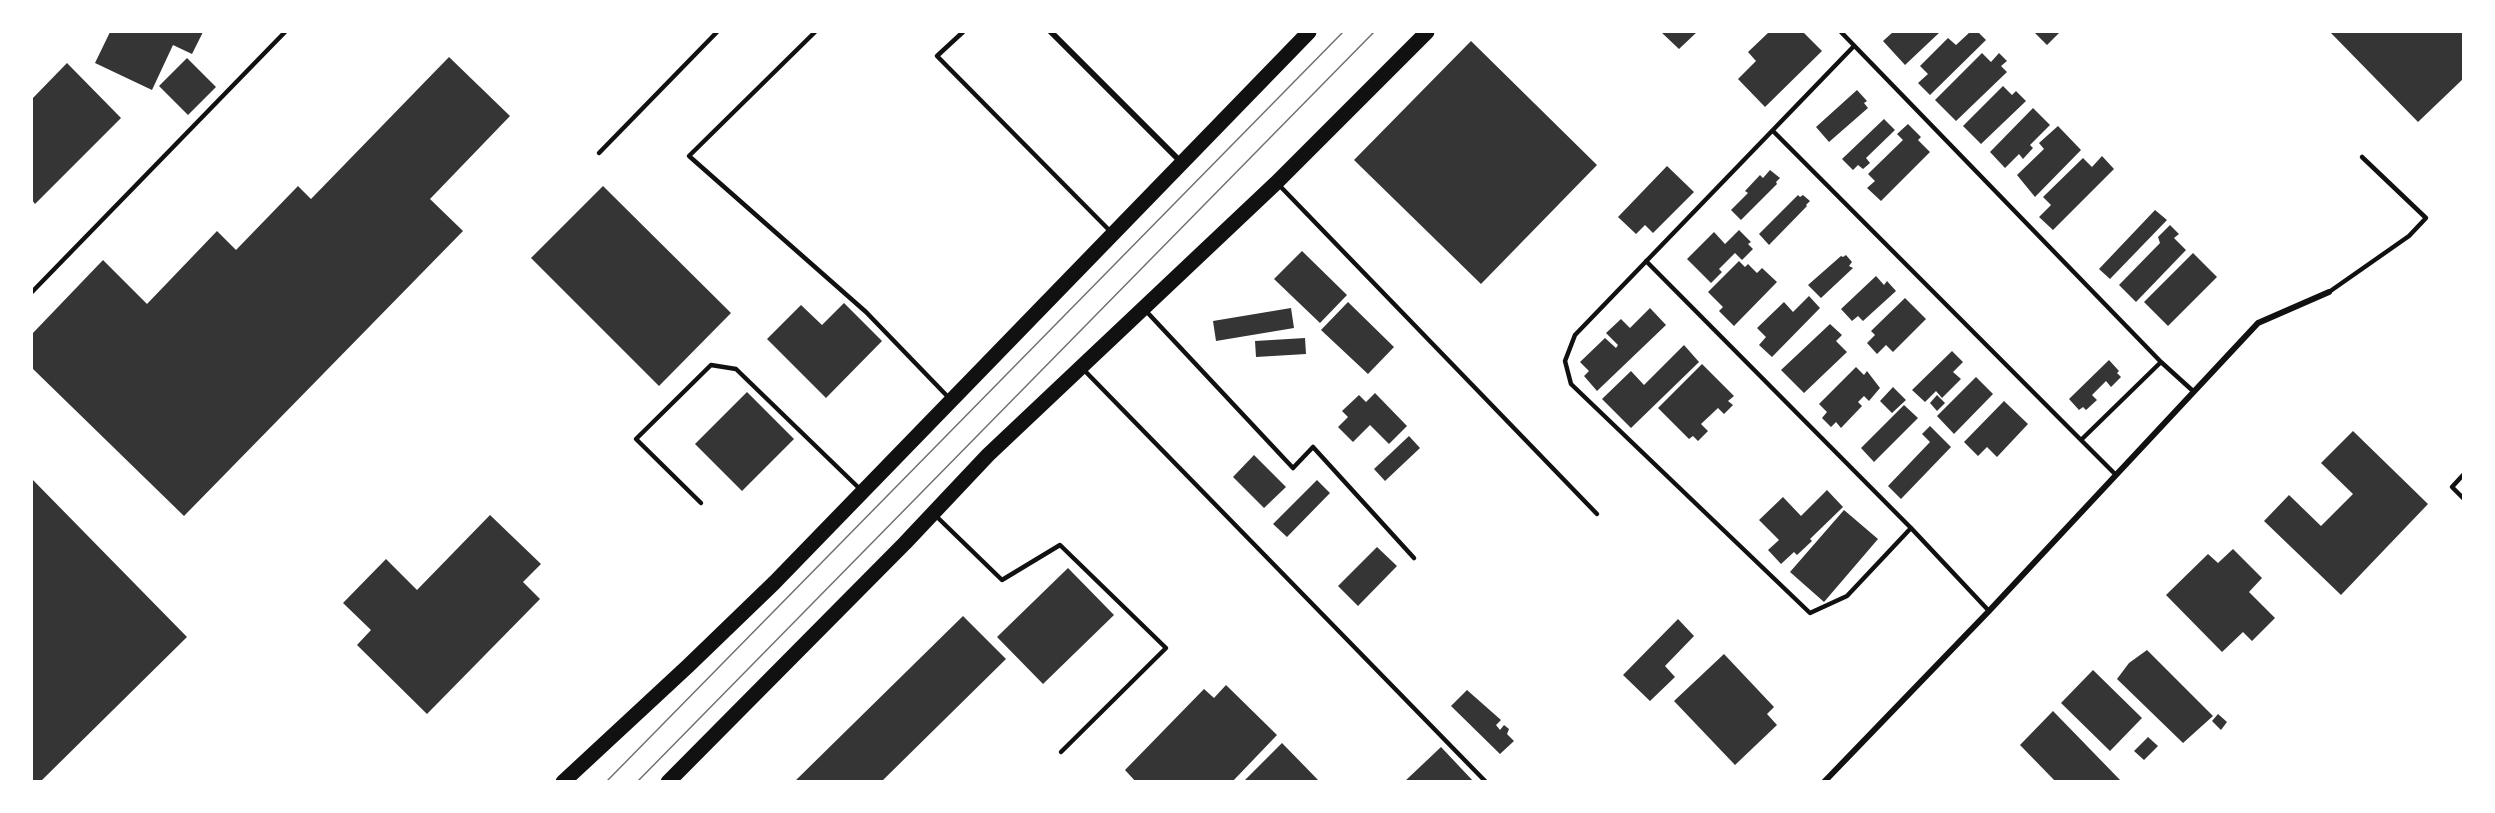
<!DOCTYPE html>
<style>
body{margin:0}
#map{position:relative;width:2495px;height:813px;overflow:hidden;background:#fff;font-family:Signika,sans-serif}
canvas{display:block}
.frame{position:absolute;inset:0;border:33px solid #fff;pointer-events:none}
</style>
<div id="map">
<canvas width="2495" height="813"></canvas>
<div class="frame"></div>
</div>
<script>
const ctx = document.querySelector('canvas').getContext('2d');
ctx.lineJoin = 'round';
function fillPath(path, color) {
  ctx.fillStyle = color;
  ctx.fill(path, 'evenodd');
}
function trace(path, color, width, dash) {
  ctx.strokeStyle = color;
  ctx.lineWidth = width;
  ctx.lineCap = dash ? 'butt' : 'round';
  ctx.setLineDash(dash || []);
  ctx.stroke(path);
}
const building = new Path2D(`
 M110,32h93l-11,22 -19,-9 -21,45 -57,-27z
 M1661,32h36l-18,17z
 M1769,32h34l19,19 -57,56 -27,-28 18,-18 -8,-9z
 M1893,32h47l-35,33 -22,-24z
 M1970,32h8l8,8 -56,55 -12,-12 10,-9 -8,-8 28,-28 8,7z
 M2034,32h26l-13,13z
 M2330,32h134v46l-46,44z
 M1471,41l126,124 -116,119 -127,-124z
 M1982,53l9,9 8,-9 8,8 -6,5 6,6 -51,49 -21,-21z
 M449,57l61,59 -80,83 33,32 -279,285 -152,-148v-34l71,-74 44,44 70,-73 19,19 62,-64 13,13z
 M187,58l29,29 -28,28 -29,-29z
 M67,63l54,55 -86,86 -3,-4v-101z
 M2003,86l9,9 4,-4 10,10 -45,43 -18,-18z
 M1857,90l10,11 -3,2 4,5 -39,34 -13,-15z
 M2033,108l17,17 -20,20 3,3 -10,11 -4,-5 -14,14 -15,-16z
 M1884,119l11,11 -29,28 4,5 -7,6 -5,-4 -5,5 -11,-11z
 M1908,124l13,13 -3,3 12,12 -49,49 -14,-13 8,-7 -7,-7 35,-34 -6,-6z
 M2058,126l23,24 -46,47 -18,-22 27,-26 -5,-6z
 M2102,156l12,13 -61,61 -14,-13 12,-12 -8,-8 40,-39 9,9z
 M1667,166l27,26 -41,41 -8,-8 -9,9 -18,-17z
 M1770,170l10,8 -4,4 1,2 -36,36 -10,-10 17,-17 -3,-2 15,-16 3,3z
 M603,186l128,127 -72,73 -128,-128z
 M1798,195l2,2 3,-2 7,6 -4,4 1,1 -38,39 -10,-11z
 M2155,210l12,10 -57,59 -11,-10z
 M2170,225l9,9 -5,4 12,12 -50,52 -17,-17 41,-42 -2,-6z
 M1739,230l12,12 -3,2 5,5 -11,11 -7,-7 -16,16 3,3 -11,11 -24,-24 27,-27 11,12z
 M1302,251l45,44 -27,28 -46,-44z
 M2193,253l24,24 -49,49 -24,-24z
 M1846,255l6,7 -3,4 4,2 -32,30 -13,-13 33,-29 2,1z
 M1739,261l6,6 3,-3 9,9 5,-5 15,14 -43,44 -15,-15 4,-4 -15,-15z
 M1876,276l8,9 3,-4 9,10 -33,30 -5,-5 -6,5 -11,-12z
 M1809,296l11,12 -48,49 -13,-12 7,-8 -9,-9 27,-26 9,10z
 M1905,298l21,21 -33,33 -7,-7 -9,9 -10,-11 8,-8 -4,-4z
 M1348,302l46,45 -26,27 -47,-44z
 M844,303l38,38 -56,57 -59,-59 34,-34 21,20z
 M1291,308l3,20 -78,13 -3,-20z
 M1650,308l16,17 -69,66 -13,-15 5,-5 -9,-9 25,-24 11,10 2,-3 -12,-12 15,-14 9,9z
 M1830,324l12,11 -6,6 11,11 -43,41 -23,-23z
 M1305,338l1,16 -50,3 -1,-16z
 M1684,345l15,17 -68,66 -29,-29 29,-28 13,14z
 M1952,351l11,11 -10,10 8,7 -19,19 -6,-7 -11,11 -13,-12z
 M2109,360l10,11 -2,2 4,4 -10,10 -5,-6 -14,14 5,5 -11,10 -3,-3 -4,3 -10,-11z
 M1702,364l32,32 -6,5 5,4 -9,9 -6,-6 -17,16 7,7 -10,10 -5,-5 -4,3 -31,-31z
 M1856,367l8,8 3,-4 13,17 -11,13 -5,-5 -6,6 4,4 -21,22 -5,-6 -5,5 -9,-9 5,-6 -8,-8z
 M1976,377l17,17 -39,40 -17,-18z
 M1893,387l13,13 -14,13 -12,-12z
 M747,392l47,47 -52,52 -47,-47z
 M1375,393l32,33 -18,18 -19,-19 -17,17 -15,-15 10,-10 -6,-6 17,-16 7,7z
 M1937,395l8,8 -8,8 -7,-8z
 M2004,401l24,23 -31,33 -10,-10 -9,9 -14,-14z
 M1904,405l14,13 -44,44 -13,-14z
 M1930,426l21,21 -50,52 -13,-13 42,-44 -8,-8z
 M2353,431l75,73 -87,91 -77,-74 25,-26 32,31 32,-32 -32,-31z
 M1409,436l11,12 -35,33 -11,-12z
 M1254,455l32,32 -22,21 -31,-31z
 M32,479l155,158 -147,145h-8z
 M1317,480l13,13 -43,44 -14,-13z
 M1827,490l16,17 -33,32 2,2 -15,14 -3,-3 -13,12 -13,-14 11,-10 -20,-20 24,-23 18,19z
 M1844,510l34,29 -54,63 -34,-30z
 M490,515l51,49 -18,18 17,17 -113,115 -70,-69 14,-15 -28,-27 43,-44 31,31z
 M1377,547l20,19 -39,40 -20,-20z
 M2233,549l29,29 -13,14 26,26 -23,23 -9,-9 -21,20 -56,-57 42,-41 10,9z
 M1068,568l46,47 -71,69 -46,-47z
 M963,616l43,43 -125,123h-87z
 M1678,619l16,17 -29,30 10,11 -25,24 -27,-26z
 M2147,650l66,66 -30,27 -66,-64 12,-16z
 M1724,654l50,53 -7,7 10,11 -42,40 -61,-64z
 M2093,670l49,48 -32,33 -49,-48z
 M1226,685l51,50 -45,47h-96l-11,-12 79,-81 10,9z
 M1467,690l34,30 -5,5 4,5 4,-5 5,4 -2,5 7,7 -14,13 -49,-48z
 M2053,711l69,71h-66l-36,-37z
 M2218,714l9,8 -6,8 -9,-9z
 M2148,737l10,9 -14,14 -10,-9z
 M1282,743l38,39h-77z
 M1441,747l33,35h-70z`);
const service = new Path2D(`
 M815,32l-126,124 177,156 84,87
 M963,32l-26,24 175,177
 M1854,46l-279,289 -10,26 6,23 239,229 37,-17 64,-68
 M1773,131l308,309 80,-78 -320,-330
 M599,153l118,-121
 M1278,184l319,330
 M1646,261l265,267 78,83
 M32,292l253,-260
 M2329,292l80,-56 17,-18 -64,-61
 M1146,311l147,157 20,-21 101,111
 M2161,362l32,29
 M1083,369l403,413
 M2081,440l35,35
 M2464,474l-12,13 12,12
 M701,503l-65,-64 75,-74 25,4 125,121
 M935,515l67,65 58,-35 106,103 -105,104`);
const minor = new Path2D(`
 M1051,32l131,131
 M1824,782l165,-171 269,-288 71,-31`);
const primary = new Path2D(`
 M563,782l125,-116 86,-83 535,-551
 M668,782l237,-239 83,-88 288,-272 151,-151`);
const tram = new Path2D(`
 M606,782l737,-750
 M637,782l737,-750`);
fillPath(building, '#353535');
trace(service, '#111', 4.5);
trace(minor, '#111', 6);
trace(primary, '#111', 15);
trace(tram, '#707070', 1.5);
</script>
